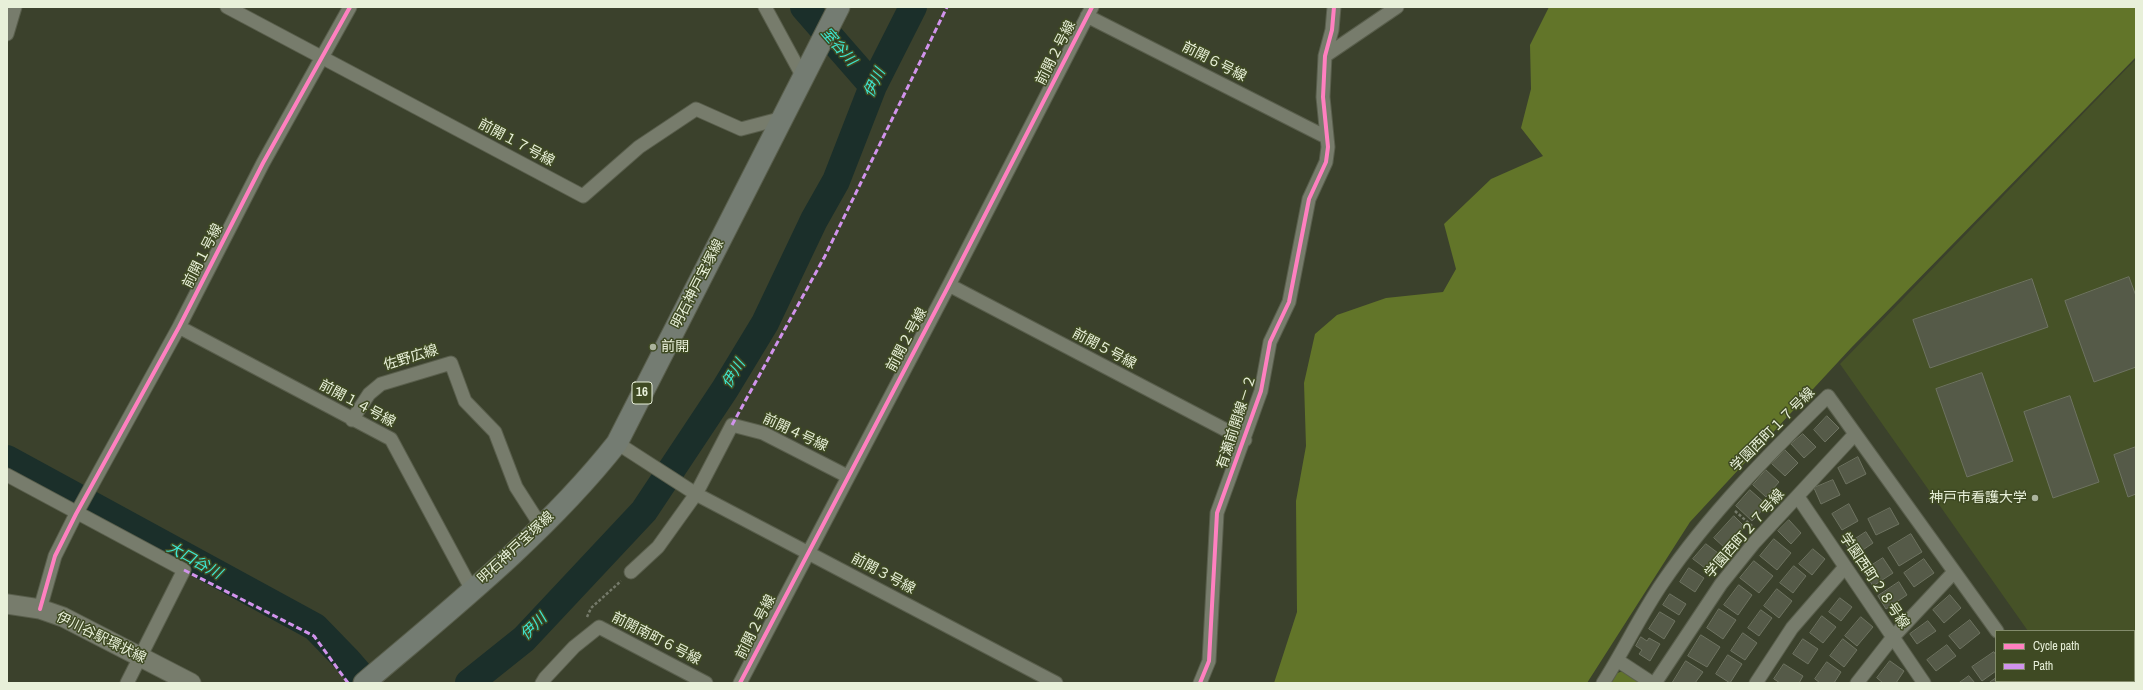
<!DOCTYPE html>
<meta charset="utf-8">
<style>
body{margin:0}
#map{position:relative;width:2143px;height:690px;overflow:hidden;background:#3b412c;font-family:"Archivo Narrow",sans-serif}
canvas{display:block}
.frame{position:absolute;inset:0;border:8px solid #e8f0d9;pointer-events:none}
.legend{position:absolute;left:1995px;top:630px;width:140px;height:52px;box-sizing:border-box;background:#3f4a23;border:1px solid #838c6c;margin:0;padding:5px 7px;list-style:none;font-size:12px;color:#e8f0d9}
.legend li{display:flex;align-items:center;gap:8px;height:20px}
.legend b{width:20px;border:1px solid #838c6c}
</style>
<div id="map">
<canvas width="2143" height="690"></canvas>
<div class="frame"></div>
<ul class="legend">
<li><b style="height:5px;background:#ff80c0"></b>Cycle path</li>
<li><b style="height:5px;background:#d193ec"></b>Path</li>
</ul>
</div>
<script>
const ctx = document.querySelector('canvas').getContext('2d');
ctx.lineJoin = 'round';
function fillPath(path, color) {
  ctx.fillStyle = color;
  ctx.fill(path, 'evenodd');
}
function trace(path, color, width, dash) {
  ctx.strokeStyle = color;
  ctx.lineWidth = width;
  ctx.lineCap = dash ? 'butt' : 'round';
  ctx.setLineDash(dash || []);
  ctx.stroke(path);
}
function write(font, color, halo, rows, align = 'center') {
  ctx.font = font + ' "Archivo Narrow","Noto Sans JP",sans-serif';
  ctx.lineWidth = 3;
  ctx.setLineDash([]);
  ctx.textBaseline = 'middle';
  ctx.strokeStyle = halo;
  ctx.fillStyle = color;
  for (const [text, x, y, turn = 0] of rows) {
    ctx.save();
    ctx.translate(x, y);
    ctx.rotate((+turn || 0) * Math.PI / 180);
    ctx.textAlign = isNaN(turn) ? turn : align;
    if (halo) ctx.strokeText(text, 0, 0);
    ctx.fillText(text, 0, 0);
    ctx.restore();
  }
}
const built = new Path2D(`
 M2136,59v624h-72l-1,-2h71v-50h-106l-188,-267z`);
const green = new Path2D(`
 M1625,670l19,13h-34l5,-9z`);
const forest = new Path2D(`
 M1549,7h587v50l-285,291 -161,174 -103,161h-313l23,-71 -1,-111 10,-55 -2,-63 11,-49 22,-19 49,-17 57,-6 13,-23 -12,-45 47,-45 52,-23 -22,-28 10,-39 -1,-44z`);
const river = new Path2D(`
 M804,7l69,79
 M7,459l308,168 32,33 20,23
 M469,683l55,-44 120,-128 81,-122 40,-66 49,-103 22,-39 37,-95 40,-79`);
const building = new Path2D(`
 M2129,277l7,19v71l-42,15 -29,-81z
 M2032,279l16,48 -118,41 -17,-48z
 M1982,373l31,88 -46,16 -31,-88z
 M2070,396l29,86 -46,16 -29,-86z
 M1827,416l12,12 -14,14 -11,-12z
 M1803,434l13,13 -12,11 -13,-14z
 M2136,447v47l-8,3 -14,-42z
 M1785,450l13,13 -13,13 -13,-12z
 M1858,457l8,17 -20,10 -8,-16z
 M1766,470l13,12 -13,15 -13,-12z
 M1833,480l7,15 -19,9 -7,-16z
 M1750,490l17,15 -15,16 -16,-15z
 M1849,504l9,17 -16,9 -10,-16z
 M1890,508l9,16 -23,11 -8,-16z
 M1734,516l11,11 -20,21 -11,-10z
 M1789,520l12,13 -10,11 -13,-13z
 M1866,532l7,11 -19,13 -8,-11z
 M1911,534l11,18 -23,14 -11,-18z
 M1774,539l17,14 -14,17 -17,-14z
 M1706,544l16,12 -13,15 -16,-12z
 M1813,549l12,10 -13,16 -13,-11z
 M1883,558l10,15 -20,13 -10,-15z
 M1924,559l10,14 -20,14 -10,-14z
 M1754,561l19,15 -14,17 -19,-15z
 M1794,566l12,10 -13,17 -13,-10z
 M1689,568l15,10 -9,14 -15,-10z
 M1899,582l8,13 -21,14 -8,-13z
 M1739,585l13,10 -14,20 -14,-10z
 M1777,589l15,12 -13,17 -15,-12z
 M1670,594l16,10 -7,11 -16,-10z
 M1950,595l11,13 -17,15 -11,-13z
 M1840,598l12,9 -11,14 -12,-9z
 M1719,609l17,11 -13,19 -16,-11z
 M1761,610l11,8 -13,18 -11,-8z
 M1660,612l15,9 -11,18 -15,-10z
 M1822,616l14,11 -13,16 -13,-10z
 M1861,617l12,10 -16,19 -12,-10z
 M1970,620l10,13 -20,16 -11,-13z
 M1928,621l8,10 -19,13 -7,-10z
 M1743,633l14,10 -12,17 -14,-9z
 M1701,635l19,12 -13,20 -19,-11z
 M1641,637l6,4 2,-3 11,6 -10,17 -11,-7 3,-4 -6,-4z
 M1803,639l15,10 -10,15 -15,-10z
 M1843,639l14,11 -13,17 -14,-11z
 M1947,645l9,11 -20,15 -9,-11z
 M1994,652l2,3v16l-14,10 -10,-14z
 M1728,655l14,9 -12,19 -14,-9z
 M1686,661l17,11 -8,11h-20l-2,-1z
 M1890,661l14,10 -8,12h-13l-6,-5z
 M1827,662l14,10 -7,11h-14l-5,-4z
 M1784,664l19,12 -4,7h-19l-6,-4z
 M1969,676l6,7h-16z
 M1996,678v3h21l1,2h-29z`);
const path = new Path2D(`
 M1735,511l17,15
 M587,617l4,-9 30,-27`);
const street = new Path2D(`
 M227,7l356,189 56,-49 57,-38 45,20 42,-11
 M765,7l38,70
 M1087,16l239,121
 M7,34l8,-27
 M1325,56l72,-49
 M949,285l296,155
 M179,327l212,112 81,151
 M352,420l17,-26 12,-10 70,-21 14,38 30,31 21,55 25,39
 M617,443l79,51 360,189
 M7,475l177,95 -57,113
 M1798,497l126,186
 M631,572l27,-25 38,-53 36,-69 31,8 84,43
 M40,609l15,-53 21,-42 103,-187 84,-164 87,-156
 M1617,660l35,23
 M2033,681l1,2
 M542,683l3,-5 29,-31 25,-20 107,56
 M740,683l209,-398 143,-278
 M1200,683l9,-22 8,-148 44,-122 9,-49 19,-40 20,-103 17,-37 2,-15 -5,-50 2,-41 7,-26 2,-23
 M1603,683c21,-33 38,-69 60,-101 47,-69 106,-128 165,-186l169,235
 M1655,683l66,-99 33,-41 101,-109
 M1756,683l36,-55 53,-61
 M1857,683l36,-46 61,-65`);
const secondary = new Path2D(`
 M7,604l33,5 23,8 128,66`);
const primary = new Path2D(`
 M364,683c87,-74 182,-150 253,-240l222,-436`);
const quiet = new Path2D(`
 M732,425l93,-169 122,-249
 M184,570l130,66 34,47`);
const cycleway = new Path2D(`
 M40,609l15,-53 21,-42 103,-187 84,-164 87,-156
 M740,683l209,-398 143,-278
 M1200,683l9,-22 8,-148 44,-122 9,-49 19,-40 20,-103 17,-37 2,-15 -5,-50 2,-41 7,-26 2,-23`);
const markers = [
 [653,347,4,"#abb39c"],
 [2035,498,4,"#abb39c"]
];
const shields = [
 [642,393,20]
];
const shieldNames = [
 ["16",642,393]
];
const streetNames = [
 ["前開２号線",1056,53,-63],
 ["前開６号線",1214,62,27],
 ["前開１７号線",516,143,28],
 ["前開１号線",203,256,-63],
 ["明石神戸宝塚線",698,284,-63],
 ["前開２号線",907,340,-62],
 ["前開５号線",1104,349,28],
 ["佐野広線",411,358,-17],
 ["前開１４号線",357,404,28],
 ["有瀬前開線－２",1237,422,-72],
 ["学園西町１７号線",1773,430,-45],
 ["前開４号線",795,433,25],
 ["学園西町２７号線",1745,534,-49],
 ["明石神戸宝塚線",516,548,-43],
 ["前開３号線",883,574,28],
 ["学園西町２８号線",1874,581,56],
 ["前開２号線",756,627,-63],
 ["伊川谷駅環状線",101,638,26],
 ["前開南町６号線",656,639,27]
];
const poiNames = [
 ["前開",661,347],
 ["神戸市看護大学",2027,498,"right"]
];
const waterNames = [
 ["室谷川",838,47,49],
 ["伊川",875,83,-65],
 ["伊川",734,374,-59],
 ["大口谷川",194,561,29],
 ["伊川",534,627,-45]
];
fillPath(built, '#465227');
fillPath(green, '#60732a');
fillPath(forest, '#627529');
trace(river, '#1b2f2a', 28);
fillPath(building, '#555a48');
trace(building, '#6e7361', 1);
trace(street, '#595e4c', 15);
trace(secondary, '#595e4c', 21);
trace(primary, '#595e4c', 23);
trace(path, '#747969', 2.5, [3, 2]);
trace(street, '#777c6c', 13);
trace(secondary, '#777c6c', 19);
trace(primary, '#747c72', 21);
trace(quiet, '#d193ec', 3, [6, 3]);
trace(cycleway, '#ff80c0', 4);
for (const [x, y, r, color] of markers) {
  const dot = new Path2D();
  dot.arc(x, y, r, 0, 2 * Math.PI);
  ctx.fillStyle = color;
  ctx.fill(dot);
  trace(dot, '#3f4a23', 1.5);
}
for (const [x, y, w] of shields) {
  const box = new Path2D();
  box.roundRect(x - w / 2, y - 11, w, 22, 3);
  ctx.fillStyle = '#3f4a23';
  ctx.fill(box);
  trace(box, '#e8f0d9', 1);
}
write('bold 13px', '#e8f0d9', null, shieldNames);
write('14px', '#e8f0d9', '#3f4a23', streetNames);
write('14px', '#e8f0d9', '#3f4a23', poiNames, 'left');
write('italic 15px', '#3ee6d1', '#3f4a23', waterNames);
</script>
